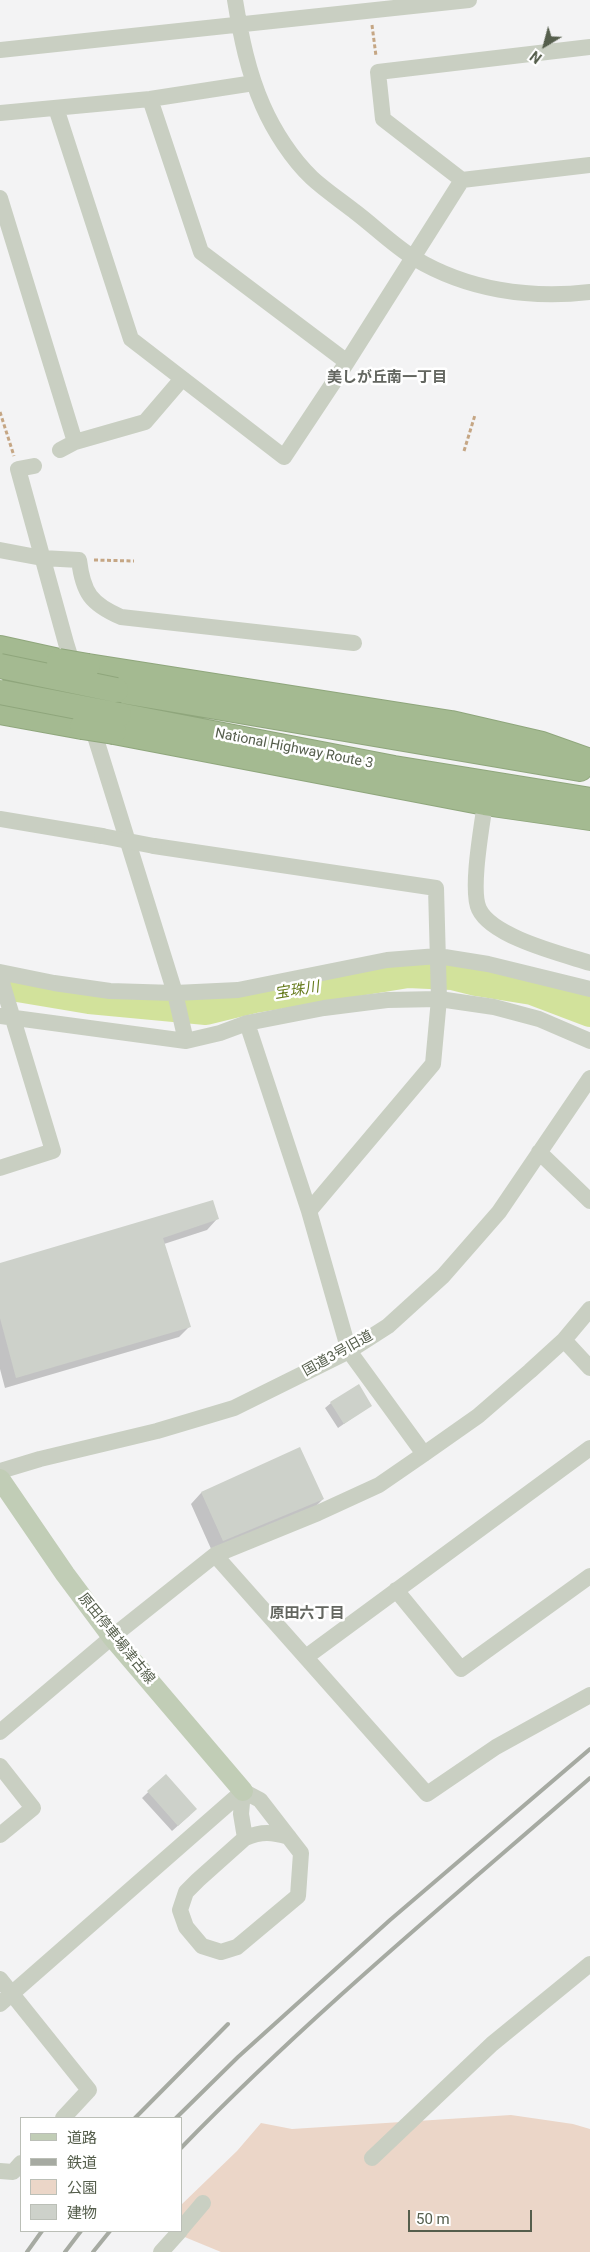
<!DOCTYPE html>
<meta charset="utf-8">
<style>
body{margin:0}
#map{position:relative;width:590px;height:2252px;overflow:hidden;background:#f3f3f4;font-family:Roboto,"Noto Sans JP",sans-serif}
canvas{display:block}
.legend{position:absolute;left:20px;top:2117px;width:162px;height:115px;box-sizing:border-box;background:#fff;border:1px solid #bbbfb7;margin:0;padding:6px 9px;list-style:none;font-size:15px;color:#555e4c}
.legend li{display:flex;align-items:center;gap:10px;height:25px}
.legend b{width:25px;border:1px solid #bbbfb7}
.north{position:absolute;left:520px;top:20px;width:50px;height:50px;-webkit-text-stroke:4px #fff;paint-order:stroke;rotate:217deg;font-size:14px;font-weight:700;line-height:20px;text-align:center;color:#555e4c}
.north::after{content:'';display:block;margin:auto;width:18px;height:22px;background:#555e4c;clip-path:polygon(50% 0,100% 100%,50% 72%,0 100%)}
.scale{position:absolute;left:408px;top:2210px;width:124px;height:22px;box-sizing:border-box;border:2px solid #555e4c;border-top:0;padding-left:6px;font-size:15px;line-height:18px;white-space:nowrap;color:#555e4c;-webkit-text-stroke:4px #fff;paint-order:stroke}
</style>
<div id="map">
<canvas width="590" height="2252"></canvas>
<ul class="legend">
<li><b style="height:6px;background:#c1cdb6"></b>道路</li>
<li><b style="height:6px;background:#a6aaa2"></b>鉄道</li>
<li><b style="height:14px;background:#ebd6c8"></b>公園</li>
<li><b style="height:14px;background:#cdd1ca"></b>建物</li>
</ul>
<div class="north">N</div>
<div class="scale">50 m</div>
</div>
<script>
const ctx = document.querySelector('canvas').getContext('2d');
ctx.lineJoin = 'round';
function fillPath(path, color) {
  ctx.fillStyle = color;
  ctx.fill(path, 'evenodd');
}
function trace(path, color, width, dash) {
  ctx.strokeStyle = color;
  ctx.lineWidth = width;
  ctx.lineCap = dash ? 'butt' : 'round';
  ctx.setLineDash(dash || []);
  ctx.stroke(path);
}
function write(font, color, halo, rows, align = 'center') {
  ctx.font = font + ' Roboto,"Noto Sans JP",sans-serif';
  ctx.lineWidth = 5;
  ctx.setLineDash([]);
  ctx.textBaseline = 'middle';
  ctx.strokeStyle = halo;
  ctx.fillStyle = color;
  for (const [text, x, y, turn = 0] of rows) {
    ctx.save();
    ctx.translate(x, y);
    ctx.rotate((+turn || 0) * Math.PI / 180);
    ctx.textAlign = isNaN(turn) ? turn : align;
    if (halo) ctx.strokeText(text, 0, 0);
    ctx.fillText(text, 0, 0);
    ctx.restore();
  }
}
const green = new Path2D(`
 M511,2115l62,9 17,5v123h-369l-51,-21h11v-26l56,-54 24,-28 31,6z`);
const shadow = new Path2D(`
 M217,1219l-10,11 -43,14 26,82 -11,11 -174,51 -5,-19v-105z
 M331,1403l40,2 -33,23 -13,-20z
 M300,1449l23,50 -11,11 -100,41 -21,-47 10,-11z
 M165,1776l25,39 -18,16 -30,-33z`);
const river = new Path2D(`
 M0,984l89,15 117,11 49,-12 153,-25 44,2 24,6 56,9 58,22`);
const building = new Path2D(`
 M213,1200l6,19 -56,19 28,89 -175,51 -16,-60v-55z
 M359,1384l13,22 -28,18 -14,-22z
 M300,1447l24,52 -101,42 -22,-49z
 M166,1774l31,35 -19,17 -31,-35z`);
const path = new Path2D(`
 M372,25l4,31
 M0,412l14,44
 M464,451l11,-36
 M94,560l40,1`);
const minor = new Path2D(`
 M235,0c6,37 13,72 28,106 11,25 29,53 49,72 13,12 28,22 42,33 20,15 39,34 60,47 53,32 115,41 176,34
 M590,47l-212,25 5,47 79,61 128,-15
 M0,50l469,-50
 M150,99l51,153 146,110
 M56,108l75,231 153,118 63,-95 115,-182
 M0,113l150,-14 104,-16
 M0,198l75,244
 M60,450l15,-8 70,-20 36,-42
 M34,466l-16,3 48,174 109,350 11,48
 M0,550l42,8 37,2c4,33 12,44 42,57l233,26
 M485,803c-3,23 -15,87 -6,106 13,28 83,45 111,54
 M0,819l102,17
 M154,846l282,42 3,111 -6,65 -124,147
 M0,972l54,11 56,8 65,2 63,-3 149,-30 51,-4 50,8 102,25
 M0,976l53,175 -53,17
 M0,1016l186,25 34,-8 27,-10 77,-15 63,-8 52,-1 55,8 45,12 51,22
 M247,1023l62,188 40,140 75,103
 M539,1152l51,49
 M564,1340l26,28
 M0,1471l40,-12 117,-28 77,-23 115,-57 39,-25 55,-50 56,-64 91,-134
 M215,1555l212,239 69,-47 94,-52
 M396,1590l65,79 129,-93
 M306,1657l284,-209
 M0,1732l112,-95 103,-82 103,-42 61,-28 45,-31 54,-38 52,-45 34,-31 26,-31
 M0,1766l33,42 -33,27
 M243,1791l17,9 41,53 -3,43 -61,51 -16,5 -19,-6 -16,-19 -6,-17 6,-18 12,-12 47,-42 -4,-24z
 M245,1838c17,-7 27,-6 44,-1
 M0,1979l89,111 -26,28
 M0,2004l243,-213
 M372,2158l120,-114 98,-80
 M0,2171l13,1 8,-9
 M181,2229l22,-26
 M161,2252l19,-21`);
const major = new Path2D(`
 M0,1479l65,95 47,63 131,154`);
const highway = new Path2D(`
 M0,648l59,13
 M88,666l363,57 91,21 48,17
 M116,690l464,79
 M0,712l82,15
 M119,715l275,53 196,32
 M114,732l371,71 105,15`);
const rail = new Path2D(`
 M135,2118l93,-94
 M176,2118l62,-61 152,-137 200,-171
 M181,2148c128,-132 270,-249 409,-370
 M27,2252l15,-21
 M65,2252l16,-21
 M93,2252l17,-21`);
const minorBridge = new Path2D(`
 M102,836l52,10`);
const highwayBridge = new Path2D(`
 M59,661l29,5
 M0,666l116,24
 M0,692l119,23
 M82,727l32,5`);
const streetNames = [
 ["National Highway Route 3",294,749,11],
 ["国道3号旧道",338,1354,-29],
 ["原田停車場津古線",116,1639,51]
];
const neighbourhoodNames = [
 ["美しが丘南一丁目",387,378],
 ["原田六丁目",307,1614]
];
const waterNames = [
 ["宝珠川",297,991,-9]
];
fillPath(green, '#ebd6c8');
fillPath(shadow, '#0003');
trace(river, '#d2e29b', 30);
fillPath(building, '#cdd1ca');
trace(highway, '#8fa67c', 26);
trace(path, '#c5a684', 3, [4, 2.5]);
trace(minor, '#c9cfc2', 16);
trace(major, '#c1cdb6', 20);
trace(highway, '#a4ba91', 24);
trace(rail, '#a6aaa2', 4);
trace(highwayBridge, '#8fa67c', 26, []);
trace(minorBridge, '#c9cfc2', 16);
trace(highwayBridge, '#a4ba91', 24);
write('14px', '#555e4c', '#fff', streetNames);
write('bold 15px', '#636660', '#fff', neighbourhoodNames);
write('italic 15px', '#667b1c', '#fff', waterNames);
</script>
